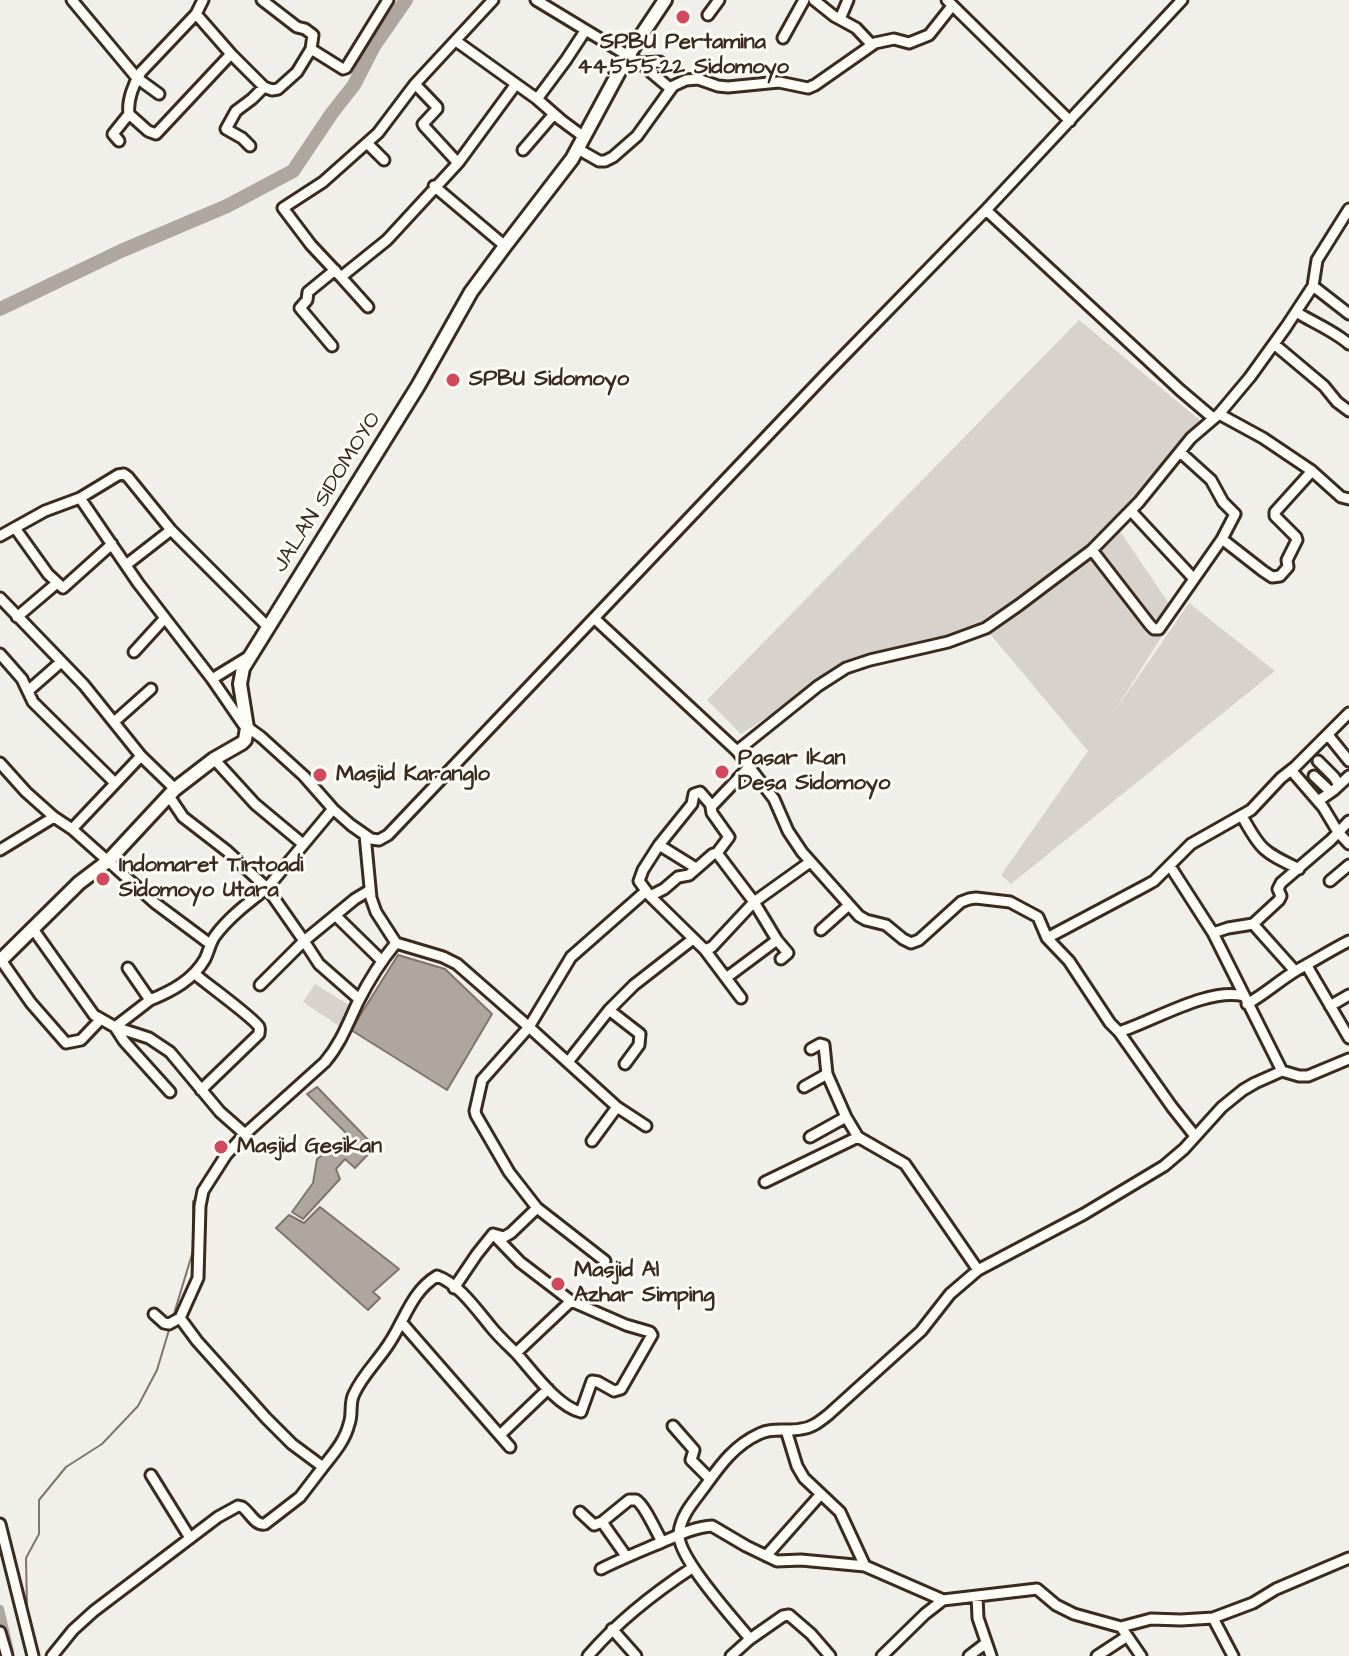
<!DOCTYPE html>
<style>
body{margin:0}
canvas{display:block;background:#f1efea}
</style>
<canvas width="1349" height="1656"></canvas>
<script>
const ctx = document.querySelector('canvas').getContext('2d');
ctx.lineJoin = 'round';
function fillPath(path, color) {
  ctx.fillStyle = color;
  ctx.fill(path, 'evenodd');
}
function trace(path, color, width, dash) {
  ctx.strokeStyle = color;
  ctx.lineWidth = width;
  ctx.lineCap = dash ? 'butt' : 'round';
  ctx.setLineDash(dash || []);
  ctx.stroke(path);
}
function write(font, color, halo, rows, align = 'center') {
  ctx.font = font + ' "Architects Daughter",sans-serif';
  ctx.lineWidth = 6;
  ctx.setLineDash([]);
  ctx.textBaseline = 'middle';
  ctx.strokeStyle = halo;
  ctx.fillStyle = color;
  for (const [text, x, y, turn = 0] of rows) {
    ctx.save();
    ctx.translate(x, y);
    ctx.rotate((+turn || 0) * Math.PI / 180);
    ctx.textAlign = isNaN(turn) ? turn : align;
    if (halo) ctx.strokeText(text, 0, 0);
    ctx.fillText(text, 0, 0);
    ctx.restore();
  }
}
const green = new Path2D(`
 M1079,320l123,102 -91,99h2l63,93 -64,101 77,-112 86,68 -264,213 -10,-9 87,-124 -107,-128 -16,11 -109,25 -115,75 -34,-34z
 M315,984l34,21 -10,21 -36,-24z`);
const water = new Path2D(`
 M398,955l47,14 47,45 -45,76 -96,-60z
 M317,1087l58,60 -20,21 -10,-9 -9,10 4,10 -37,40 -11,-7 21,-29 4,-24 13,-10 10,6 -6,-7 13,-14 -40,-40z
 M320,1207l79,62 -26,23 7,6 -12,12 -92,-82 13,-13 15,8z`);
const stream = new Path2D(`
 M173,1317l20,-66v-50
 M27,1608l-1,-50 13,-24v-34l27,-33 36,-23 36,-38 19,-36 12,-40`);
const canal = new Path2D(`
 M0,1609l10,42`);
const river = new Path2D(`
 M0,309l121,-58 106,-45 66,-35 39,-58 22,-28 20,-39 32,-46`);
const minor = new Path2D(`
 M72,0l65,78 22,16
 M262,0l35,27 8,2 8,6 -2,14 -14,23 -19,17 -6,1 -8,-3
 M493,0l-78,84 -37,49 -55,49 -40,26 28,37 30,32 46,-37 71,-77 58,-79
 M536,0l104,63 20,-1
 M814,0l20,16 22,12 16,17
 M947,0l123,121
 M708,15l11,-15
 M840,19l8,-19
 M783,38l21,-38
 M456,41l81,58 24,21 23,17
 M311,49l32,20 3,-1 42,-68
 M231,54l33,33 -12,12 -16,12 -10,18 16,9 8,8
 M640,63l31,26
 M415,84l22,23v2l-14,15 1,2 34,37
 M537,99l29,-39 19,-29
 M129,114l19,17 8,3 75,-80 -35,-40
 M119,141l-6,-7 16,-20c-2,-14 5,-31 12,-42l55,-58 7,-14
 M367,143l17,17
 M578,149l21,12h6l8,-4 24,-21 36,-50 13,-6 12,-1 20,7 10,1 51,-5 29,6 7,-3 60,-42 19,-4 15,4 20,-8 23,-29
 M523,150l31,-36
 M434,186l71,60
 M986,210l194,180 33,28
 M341,277l27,30
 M1313,286l36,28
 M1296,312c18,11 38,19 53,32
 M1274,344l50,42 13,16 12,9
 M332,346l-32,-38 7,-8 1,-8 27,-22
 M1219,414l44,24 49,33 -37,41v4l21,21 1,3 -10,20 1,7 -8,9 -8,1 -9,-6 -41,-32
 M1312,471l29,26 8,2
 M80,498l58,85 74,96 31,45 18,13 43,39 29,33 18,16 20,14 8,1 9,-5 439,-462 159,-163 196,-210
 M1131,511l63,68
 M15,528l33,46 15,14 49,-44
 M0,536l45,-25 35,-13 38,-23 6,-1 4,3 43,53 98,98
 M1092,550l58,75 4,4h5l63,-90 13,-25 -12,-12 -12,-22 -31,-28
 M126,565l45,-35
 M0,598l84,87 57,71 34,33
 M17,617l40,-34
 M594,618l143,133 37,48 14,32 14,21 57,64 7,4 20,5 17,14 8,4 8,-3 42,-38 8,-3 7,-1 34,4 28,15 9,21 22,23 41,62 9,9 53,75 23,29
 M134,652l31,-34
 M0,654l22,25 11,23 82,81
 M212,679l36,-22
 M28,691l33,-29
 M114,722l37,-33
 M1328,735l21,26
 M737,751l81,-65 28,-18 24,-8 78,-18 38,-14 33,-23 73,-55 47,-48 52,-64 28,-24 31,-37 36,-50 27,-41 4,-26 32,-51
 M214,759l41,45 48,40
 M1318,761l16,16 5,8
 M0,763l26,29 28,25 18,12 83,74 55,41
 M1291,770l32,37 15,25 11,12
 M1314,776l17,16
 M169,796l14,21 44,34 40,37 66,-79
 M1318,801l16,-11 15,-14
 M712,806l-12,-14 -6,2 -2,10 -33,41 -16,25 -4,11 11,15 55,54 36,48
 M1242,816c19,35 22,36 57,53
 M72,829l69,-73
 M365,835l6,63 5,14 20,31 47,14 14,7 72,63 88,80 29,19
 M659,845l37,23
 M0,850l54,-33
 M717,853l12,-16 -17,-24 -1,-6 39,-41
 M1170,866l43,67 15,-5 25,-4 42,47
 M1330,881l19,-16
 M650,896l14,-7 14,-12 11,-2 24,-21 4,-1 37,49 23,38 11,13 -7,6
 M336,916l45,44
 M1253,924l26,-24 2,-4 -3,-7 3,-6 50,-43 18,-19
 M33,929l61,86 21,12 34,11 21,14 50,60 25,22
 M821,930l28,-25
 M1213,933l69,138
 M1047,938l98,-52 9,-5 37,-37 60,-34 30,-32 14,-11 54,-54
 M705,950l7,-3 42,-45 56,-40
 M1,960l30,43 35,40 15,-3 19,-20
 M1307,966l42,72
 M128,968l22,32 -35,27 9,14 46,51
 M195,974c10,9 59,44 64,53 1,2 0,4 0,7l-58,56
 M726,978l51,-38
 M260,985l44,-44 15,23 40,35
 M150,1000c22,-9 43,-20 55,-41 4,-8 5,-16 10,-23 14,-19 33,-33 52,-48l37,53 51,-42 15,-9
 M1247,1004c18,-10 33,-24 50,-34 17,-9 34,-20 52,-29
 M1330,1006l19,-11
 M609,1010l31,24 -1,11 -14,19
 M1119,1032c35,-11 89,-45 125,-36
 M811,1049l9,-5 4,1 3,29 19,43 12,20 47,27 73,106
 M568,1062l41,-52 25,-25 59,-46
 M804,1087l23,-13
 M810,1137l36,-20
 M592,1141l25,-34
 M765,1182l93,-45
 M537,1208l68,53
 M493,1234l11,3 7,-4 26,-25 -28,-36 -33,-57 -1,-4 7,-31 47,-53 42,-70 75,-66
 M454,1288l23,-34 16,-20
 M154,1314l10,9 5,1 11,-6
 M402,1323l108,124
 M516,1353l55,-52
 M673,1426l21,24 -3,10 19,19
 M786,1430l11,36 7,12 36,34 25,54
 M500,1435l48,-46
 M323,1467c10,-13 22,-26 26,-43 4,-10 0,-21 5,-30 9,-20 25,-34 36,-52 15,-23 22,-51 47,-66 22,8 39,33 54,51 8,10 17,18 26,27 16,18 41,53 64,58l11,-31 6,1 16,9 7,-2 31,-54 -2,-3 -24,-7 -55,-24 -51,-39 -27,-28
 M151,1475l39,63
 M580,1512l14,13 8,-3 27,-22c2,0 4,0 7,0 8,4 21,33 26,42
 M602,1522l24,34
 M0,1524l33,132
 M766,1556l55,-62
 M601,1569c20,-10 40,-18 61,-27 15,-6 32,-15 50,-16l34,20 31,15 24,-1 64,6 78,34
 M977,1596l1,22 13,38
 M1213,1618l20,38
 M1121,1627l20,29
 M612,1629l24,27
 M0,1632l7,24
 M750,1639c-16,-20 -74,-83 -71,-106 2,-19 17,-34 27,-48 15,-21 29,-40 53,-51 13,-7 28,-2 42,-5 11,-1 19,-8 27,-14l93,-84 29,-37 28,-24 106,-56 80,-48 20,-17 38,-42 21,-17 12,-7 27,-12 17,5h9l41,-17
 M52,1656l21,-26 21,-19 124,-94 20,-11 4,1c8,5 13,19 23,17l35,-27 23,-30 -31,-23 -26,-26 -69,-77 -17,-23 18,-40 2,-72 3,-15 23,-36 19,-21 80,-72c16,-19 23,-39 33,-60 11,-22 23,-41 38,-59
 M588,1656c30,-35 66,-63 104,-88
 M731,1656l19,-17 33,-23 6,-1 22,19 19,22
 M882,1656l43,-42 18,-14 94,-11 19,16 18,9 47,13 30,-8 30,1 32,-2 40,-15 23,-14 73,-31
 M969,1656l17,-13
 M1097,1656l29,-19`);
const major = new Path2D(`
 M0,961l79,-78 29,-22 67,-72 39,-30 28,-16 3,-3 2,-12 -7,-44 3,-16 175,-282 53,-94 34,-46 67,-87 55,-102 38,-57`);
const markers = [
 [683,17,8,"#d1495b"],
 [453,380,8,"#d1495b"],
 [722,772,8,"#d1495b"],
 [320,775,8,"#d1495b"],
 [103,879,8,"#d1495b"],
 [221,1147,8,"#d1495b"],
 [558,1284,8,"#d1495b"]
];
const poiNames = [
 ["SPBU Pertamina",683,43,"center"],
 ["44.555.22 Sidomoyo",683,68,"center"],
 ["SPBU Sidomoyo",469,380],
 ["Pasar Ikan",738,759],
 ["Desa Sidomoyo",738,784],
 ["Masjid Karanglo",336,775],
 ["Indomaret Tirtoadi",119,866],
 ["Sidomoyo Utara",119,891],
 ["Masjid Gesikan",237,1147],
 ["Masjid Al",574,1271],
 ["Azhar Simping",574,1296]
];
const streetNames = [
 ["JALAN SIDOMOYO",328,493,-58]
];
fillPath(green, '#d7d2cc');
fillPath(water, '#aea69f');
trace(water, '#80746b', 2);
trace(stream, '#80746b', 2);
trace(canal, '#aea69f', 8);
trace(river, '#aea69f', 14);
trace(minor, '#3b2a1e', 15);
trace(major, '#3b2a1e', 18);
trace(minor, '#fdfcf7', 9);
trace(major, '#fdfcf7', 12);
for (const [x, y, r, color] of markers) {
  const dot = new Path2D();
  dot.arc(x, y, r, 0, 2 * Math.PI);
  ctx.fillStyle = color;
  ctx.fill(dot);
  trace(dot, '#fdfcf7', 3);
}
write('bold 22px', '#3b2a1e', '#fdfcf7', poiNames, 'left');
write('22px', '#3b2a1e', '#fdfcf7', streetNames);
</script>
